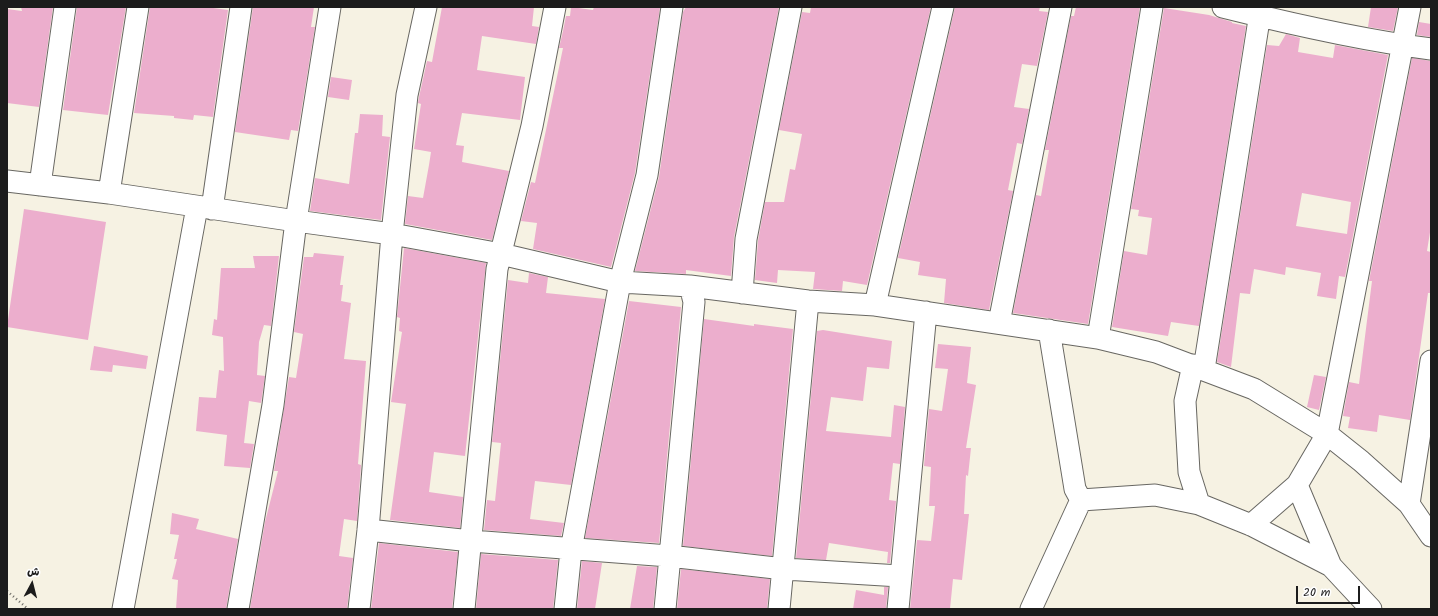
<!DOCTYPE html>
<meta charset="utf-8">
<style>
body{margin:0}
#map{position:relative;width:1438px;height:616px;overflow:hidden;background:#f6f2e3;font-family:Kalam,"Playpen Sans Arabic",sans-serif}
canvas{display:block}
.frame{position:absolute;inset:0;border:8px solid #1c1c1c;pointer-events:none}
.north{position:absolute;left:12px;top:564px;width:40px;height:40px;-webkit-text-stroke:3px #fff;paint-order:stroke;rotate:7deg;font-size:11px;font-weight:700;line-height:16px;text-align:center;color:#1c1c1c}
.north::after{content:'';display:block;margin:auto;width:14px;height:18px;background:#1c1c1c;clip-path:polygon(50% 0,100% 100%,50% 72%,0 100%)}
.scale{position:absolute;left:1296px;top:586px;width:64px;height:18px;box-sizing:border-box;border:2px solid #1c1c1c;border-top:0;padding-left:5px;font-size:12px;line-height:14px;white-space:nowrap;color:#1c1c1c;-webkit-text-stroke:3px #fff;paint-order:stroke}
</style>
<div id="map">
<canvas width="1438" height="616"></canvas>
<div class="frame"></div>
<div class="north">ش</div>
<div class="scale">20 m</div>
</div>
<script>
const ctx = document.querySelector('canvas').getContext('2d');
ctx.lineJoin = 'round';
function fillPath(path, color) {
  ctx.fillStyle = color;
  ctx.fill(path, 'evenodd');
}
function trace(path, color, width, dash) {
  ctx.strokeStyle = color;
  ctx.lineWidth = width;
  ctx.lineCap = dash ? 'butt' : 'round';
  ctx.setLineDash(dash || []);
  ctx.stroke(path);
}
const building = new Path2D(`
 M21,7h32l-14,100 -32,-4v-94l15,2z
 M77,7h49l-18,108 -45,-5z
 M150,7h56l22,3 -15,107 -19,-2 -1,5 -19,-2v-2l-40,-3z
 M253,7h61l-3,20h4l-17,104 -7,-1 -2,10 -54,-8z
 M442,7h92l-2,19 7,1 -3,17 -54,-8 -5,34 48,7 -5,43 -58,-7 -6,32 8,1 -2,16 47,9 -17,69 -87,-16 3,-28 15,2 6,-33 2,-13 -17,-3 7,-45 -3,-1 1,-6 8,-36 5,1z
 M571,7l22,3 1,-3 66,1 -25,165 -24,94 -78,-18 4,-26 -16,-2 10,-39 4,1 28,-135h-4l4,-17 3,-15h4z
 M686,7h93l-45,230 -3,39 -45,-6v4l-51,-3 24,-94 24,-165z
 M811,7h120l-64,278 -24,-4 -1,10 -29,-2 2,-17 -37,-2 -1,13 -22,-3 3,-39 7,-39h19l6,-33 5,1 7,-36 -23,-4 23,-118 8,1z
 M955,7h85l-1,4 9,1 -11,54 -15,-2 -8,43 15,2 -7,35 -5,-1 -9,47 5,1 -24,119 -45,-7 2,-24 -28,-4 2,-13 -22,-4z
 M1076,7h64l-52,317 -75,-11 23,-118 5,1 8,-46h-4l26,-134h3z
 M1371,7h27l-5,24 -25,-4z
 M1164,8l45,7 23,7v1l14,3 -47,300 -28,-4 -3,14 -56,-9 12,-76 23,4 5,-37 -14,-2 1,-6 -8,-1z
 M1419,22l12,2v13l-14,-2z
 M1286,34l14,4 -2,14 35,6 2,-13 53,10 -43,222 -6,-1 -3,23 -19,-3 4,-23 -35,-6 -1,8 -31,-6 -4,25 -10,-1 -9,74 -14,-5 50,-317 12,1zM1302,193l49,9 -4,32 -51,-8z
 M1412,58l19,3v165l-4,25 4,1v41h-3l-18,127 -31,-5 -2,17 -29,-4 2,-11 -7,-1 6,-34 10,2 13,-103h-3z
 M331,77l21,3 -3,20 -21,-3z
 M360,114l23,1 -1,21 8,1 -9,83 -71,-9 5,-33 34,6 6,-51h3z
 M24,209l82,13 -18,118 -81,-13z
 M404,248l82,15 -21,193 -31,-4 -5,40 34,5 -3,31 -70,-8 16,-116 -15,-2 11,-70 -3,-1 1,-13 -3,-1z
 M314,253l30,3 -4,29h3l-2,16 10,2 -7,56 22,2 -8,103 3,1 -4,56 -13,-2 -5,37 14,2 -6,51h-97l15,-87 13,-51h-4l15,-94 7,1 7,-44 -9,-2 10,-75h9z
 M253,256h26l-8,70 -7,-1 -5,17 -2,33 8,1 -4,27 -12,-2 -5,42 10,1 -4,24 -26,-2 3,-31 -31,-4 3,-34 17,1 3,-28 5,1 -1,-34 -11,-2 2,-16 3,1 4,-52h34z
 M529,273l19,4 -2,16 59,6 -34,186 -36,-4 -5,38 34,4 -3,13 -77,-6 3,-30 8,1 6,-58 -9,-1 16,-162 20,3z
 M629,301l52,6 -22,236 -74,-5z
 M704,319l50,7v-2l39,5 -21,227 -89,-10z
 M823,330l69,11 -3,28 -22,-2 -4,34 -32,-4 -5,34 65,6 3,-32 11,2 -5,57 -7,-1 -4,37 7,1 -6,62h-3l1,-11 -59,-9 -3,17 -30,-2 21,-227z
 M938,344l33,3 -4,36 9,2 -10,63h5l-3,28 -2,-1 -2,39h5l-7,66 -9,-1 -3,30h-40l7,-69 14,1 4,-35h-6l2,-39 -7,-1 5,-57 13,2 6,-42 -13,-1z
 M94,346l54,10 -2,13 -33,-4 -1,7 -22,-2z
 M1314,375l12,2 -7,33 -12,-3z
 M172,513l27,6 -3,10 42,10 -12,70h-50l2,-29 -6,-1 5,-20h-3l5,-24 -9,-1z
 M379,543l79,9 -6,57h-81z
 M481,554l77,6 -5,49h-77z
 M582,561l20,2 -7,46h-18z
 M637,566l20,1 -4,42h-23z
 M681,569l89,10 -3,30h-90z
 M884,587h4l-2,22h-33l3,-19 28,5z`);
const path = new Path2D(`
 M7,591l21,18`);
const street = new Path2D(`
 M1223,7c68,17 138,33 208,42
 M7,181l102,12 187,28 96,13 109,20 119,28 70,4 118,15 67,4 223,33 58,14 98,37 73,45 34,27 48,43 22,32
 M40,185l25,-178
 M109,193l29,-186
 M212,209l29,-202
 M742,293l4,-54 45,-232
 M875,305l68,-298
 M999,323l62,-316
 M1098,338l54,-331
 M1193,365l-8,36 4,71 10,32
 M1204,369l57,-362
 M1297,485l34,81
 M1081,500l74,-5 44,9 52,21 80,41 40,43
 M1409,504l22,-143
 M1251,525l46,-40 30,-51 83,-427
 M368,530l103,11 198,15 115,13 116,7
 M123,609l74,-402
 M238,609l35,-204 23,-184 34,-214
 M359,609l9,-79 24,-296 15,-139 19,-88
 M464,609l33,-340 35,-143 23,-119
 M565,609l6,-59 49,-268 27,-107 25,-168
 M665,609l29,-307 -4,-16
 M779,609l29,-308
 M898,609l28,-297
 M1031,609l50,-109 -6,-11 -26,-159`);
fillPath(building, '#ecaecd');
trace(street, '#686762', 23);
trace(path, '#686762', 2.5, [1, 3]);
trace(street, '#fff', 21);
</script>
